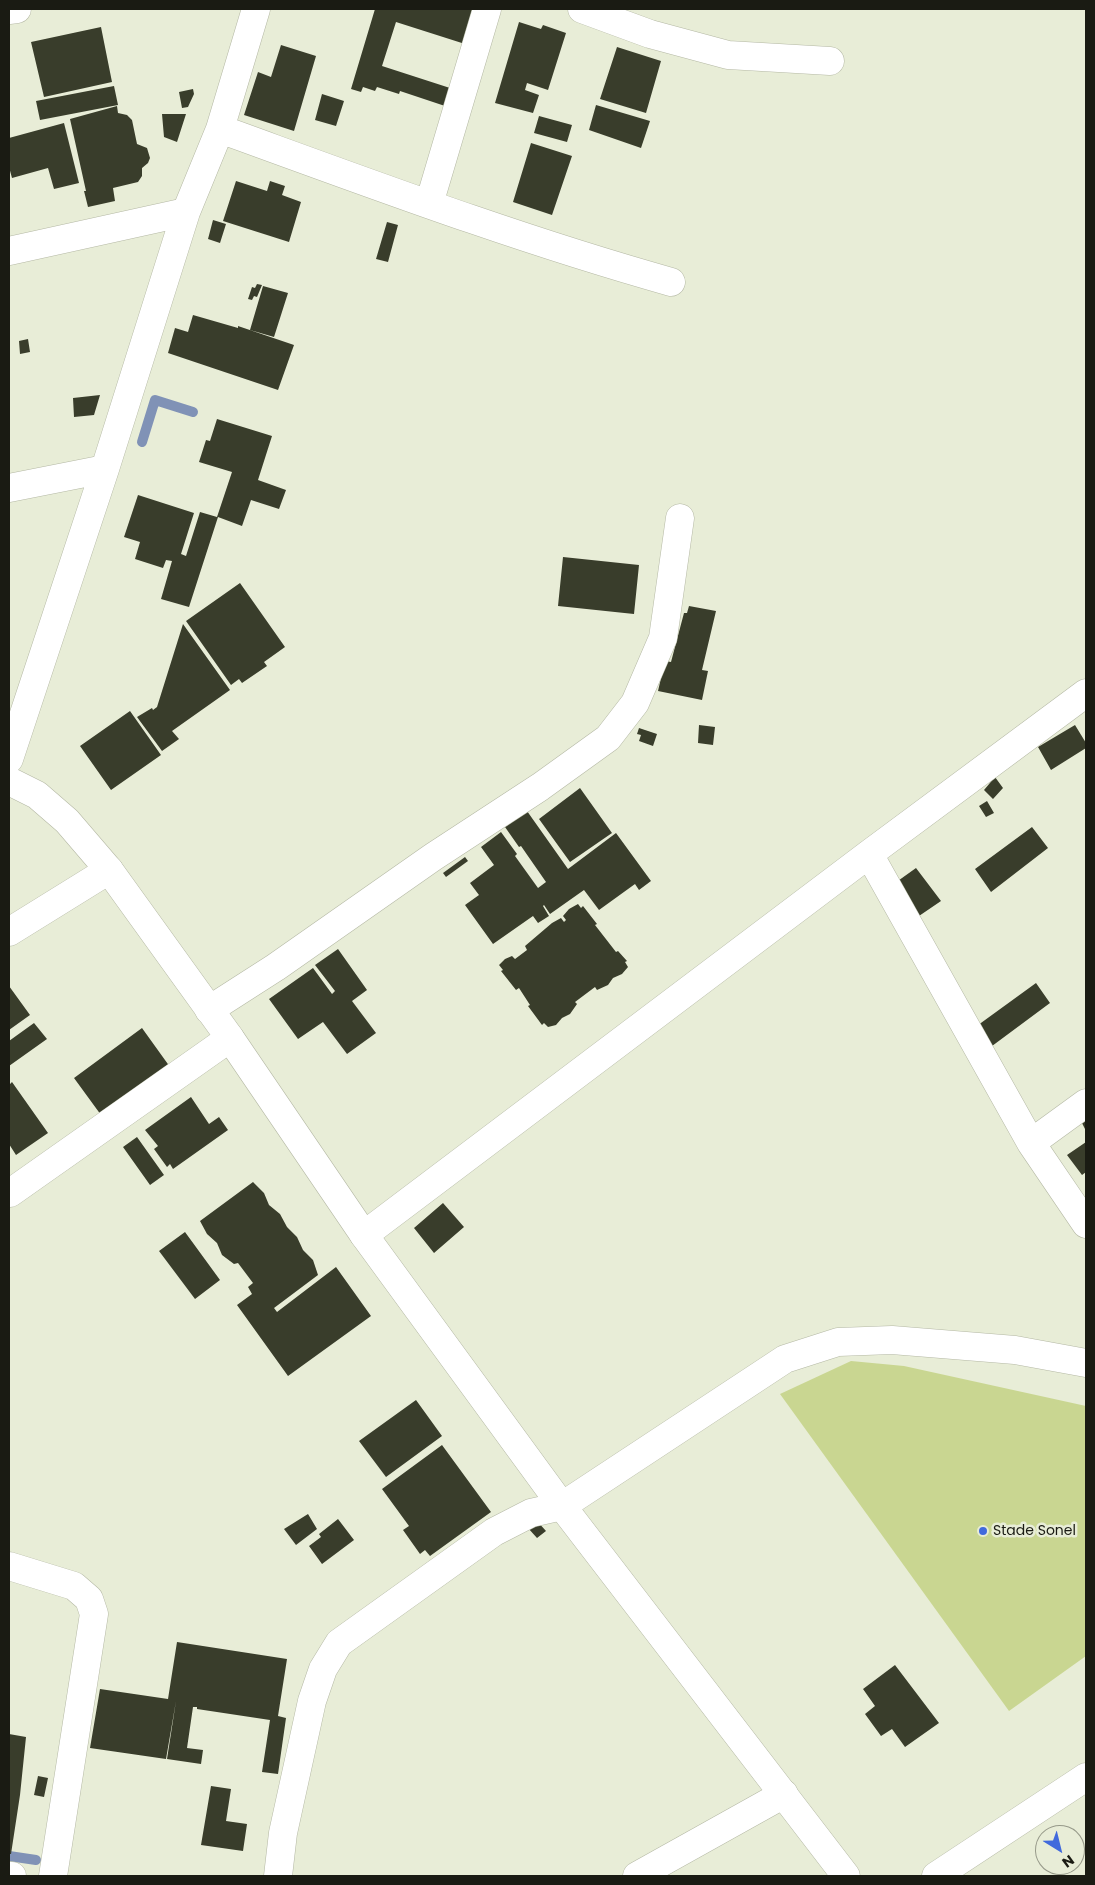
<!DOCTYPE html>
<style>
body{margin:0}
#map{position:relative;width:1095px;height:1885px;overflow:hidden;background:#e8edd7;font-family:Poppins,sans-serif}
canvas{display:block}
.frame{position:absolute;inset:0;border:10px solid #1a1b13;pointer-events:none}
.north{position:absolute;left:1035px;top:1825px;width:50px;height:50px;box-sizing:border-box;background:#e8edd7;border:1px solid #969989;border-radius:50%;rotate:144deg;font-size:14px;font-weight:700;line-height:20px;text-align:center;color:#1a1b13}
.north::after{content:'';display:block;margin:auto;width:18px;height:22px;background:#416adc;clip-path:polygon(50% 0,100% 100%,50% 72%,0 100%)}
</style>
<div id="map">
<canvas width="1095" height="1885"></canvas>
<div class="frame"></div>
<div class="north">N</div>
</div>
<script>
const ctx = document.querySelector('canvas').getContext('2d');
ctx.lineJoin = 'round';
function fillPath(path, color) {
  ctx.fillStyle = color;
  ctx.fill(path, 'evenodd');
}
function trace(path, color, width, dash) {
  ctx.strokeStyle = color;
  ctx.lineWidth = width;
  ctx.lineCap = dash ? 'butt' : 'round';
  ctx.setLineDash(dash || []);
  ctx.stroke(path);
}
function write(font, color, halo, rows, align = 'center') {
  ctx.font = font + ' Poppins,sans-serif';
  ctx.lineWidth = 5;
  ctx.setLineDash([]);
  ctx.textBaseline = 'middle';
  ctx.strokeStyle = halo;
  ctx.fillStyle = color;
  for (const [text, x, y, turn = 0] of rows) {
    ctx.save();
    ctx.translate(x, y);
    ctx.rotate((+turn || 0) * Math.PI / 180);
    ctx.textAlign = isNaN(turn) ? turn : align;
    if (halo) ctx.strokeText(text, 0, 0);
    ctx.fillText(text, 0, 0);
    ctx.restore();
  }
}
const green = new Path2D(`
 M851,1361l53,5 182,40v250l-77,55 -229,-317z`);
const stream = new Path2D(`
 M142,442l13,-42 38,12
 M9,1856l27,4`);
const building = new Path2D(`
 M375,9h101l-11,35 -69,-22 -14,44 68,22 -5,18 -45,-15 -1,3 -22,-7 -2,4 -12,-4 -2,5 -10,-3z
 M519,22l22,7 2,-4 23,8 -18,57 -21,-7 -2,7 14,5 -6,18 -38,-10z
 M101,27l11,55 -68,15 -13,-55z
 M281,45l35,11 -22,75 -50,-16 14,-43 13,5z
 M617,47l44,14 -15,52 -46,-14z
 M114,86l4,19 -78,15 -4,-19z
 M193,89l1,5 -6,13 -6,1 -3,-16z
 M322,94l22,7 -8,25 -21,-6z
 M596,105l54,16 -9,27 -52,-18z
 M117,106l1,7 9,2 5,5 5,24 10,4 3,10 -2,5 -6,5v8l-4,6 -25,6 2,13 -27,6 -4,-16h2l-16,-72z
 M162,114h24l-9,28 -13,-5z
 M539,116l33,9 -5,17 -33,-9z
 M64,123l15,60 -25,6 -6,-21 -36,10 -3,-11v-29z
 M531,143l41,13 -20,59 -39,-13z
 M236,181l31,10 3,-10 15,5 -3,9 19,7 -12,40 -66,-21z
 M213,220l13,4 -6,19 -12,-4z
 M387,222l11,3 -10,37 -12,-3z
 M257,284l5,1 -5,12 -3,-1 -2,4 -4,-1 4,-12 3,1z
 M263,286l25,7 -14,44 -24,-7z
 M193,315l45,13v-2l56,19 -16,45 -110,-37 7,-25 13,4z
 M28,339l2,13 -10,2 -1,-13z
 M100,395l-6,20 -20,2 -1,-19z
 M217,419l55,17 -14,44 28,10 -7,19 -28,-9 -9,26 -24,-9 -29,90 -28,-8 11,-38 -6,-1 -3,8 -28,-9 5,-17 -16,-5 14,-42 56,18 -13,41 5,2 14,-44 17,5 15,-45 -33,-10 7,-22 4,1z
 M563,557l76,8 -5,49 -76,-8z
 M240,583l45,64 -21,15 3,4 -25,17 -3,-4 -8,6 -45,-64z
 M689,606l27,5 -14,59 6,1 -6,29 -44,-9 7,-30 6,1 13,-49h3z
 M183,624l47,66 -58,41 7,8 -17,12 -25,-34 15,-9 1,2 4,-3z
 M130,711l31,44 -50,35 -31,-44z
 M699,725l16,2 -2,18 -15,-2z
 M1075,725l11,18v5l-35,22 -13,-23z
 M639,728l18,6 -4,12 -14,-5 2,-6 -4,-1z
 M995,777l8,11 -10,11 -9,-9z
 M580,788l32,45 -42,29 -31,-43z
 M987,801l7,12 -8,4 -7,-11z
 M527,811l41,58 48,-36 35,48 -12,9 -4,-6 -36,26 -15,-20 -34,24 -6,-9 -1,1 6,10 -11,7 -5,-7 -40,28 -28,-39 14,-10 -9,-12 24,-18 -13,-18 20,-15 16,22 -2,2 23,32 8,-6 -25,-36 -2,1 -14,-20z
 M1032,827l16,21 -57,44 -16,-23z
 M465,857l3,4 -22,16 -3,-4z
 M916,868l25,33 -22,15 -24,-33z
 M578,904l3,4 2,-2 14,18 -2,1 21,27 2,-1 9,10 -2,1 3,5 -6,7 -9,4 -5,7 -11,5 -2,-3 -20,15 2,2 -7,10 -8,4 -6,7 -8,2 -4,-4 -2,2 -14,-19 2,-1 -11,-17 -3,2 -15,-19 2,-1 -4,-5 6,-6 7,-3 3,3 12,-9 -2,-4 27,-23 9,-5 3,4 2,-2 -3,-4 6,-7z
 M338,949l29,41 -15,11 24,32 -29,21 -24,-32 -25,17 -29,-40 44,-31 19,26 3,-3 -20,-26z
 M1036,983l14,20 -62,46 -14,-21z
 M9,986l21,29 -21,15z
 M34,1023l13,16 -38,27v-25z
 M142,1028l28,39 -69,48 -27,-37z
 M12,1082l36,51 -32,22 -7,-11v-59z
 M191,1097l18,27 10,-7 9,13 -55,39 -3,-5 -3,3 -13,-18 4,-3 -13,-16z
 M1086,1120v11l-4,-8z
 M137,1137l27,38 -14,10 -27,-38z
 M1086,1142v30l-4,3 -15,-20z
 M253,1182l11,11 5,12 11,9 7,13 10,10 6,13 10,10 5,15 -44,33 3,4 59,-45 35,49 -83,60 -51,-71 15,-11 -4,-7 5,-4 -15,-20 -4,1 -12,-9 -5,-12 -10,-9 -7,-13z
 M443,1203l21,24 -30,26 -20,-25z
 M185,1232l35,48 -25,19 -36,-48z
 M416,1400l26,36 -56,41 -27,-36z
 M442,1445l49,67 -61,44 -5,-6 -5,4 -17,-24 6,-4 -27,-37z
 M308,1514l9,15 -21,16 -12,-16z
 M338,1519l16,21 -32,24 -13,-18 12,-9 -2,-3z
 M537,1521l9,10 -9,7 -9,-10z
 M177,1642l110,17 -9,57 8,2 -8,56 -16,-2 8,-52 -73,-11v-2h-4l-6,41 16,2 -2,14 -34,-5 9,-58 -10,58 -76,-11 10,-59 68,10z
 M895,1665l44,58 -34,24 -13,-18 -11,7 -16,-22 10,-8 -12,-17z
 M9,1734l17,3 -6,58 -9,59h-2z
 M38,1776l10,2 -4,19 -10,-2z
 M211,1786l20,3 -5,32 21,3 -4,27 -42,-6z`);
const minor = new Path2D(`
 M582,9l68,25 78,21 102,6
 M9,10l8,-1
 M220,129c149,54 298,110 451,153
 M429,204l58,-195
 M9,251l177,-39
 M9,488l96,-19
 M9,759l96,-290 81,-257 34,-83 36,-120
 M869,854l162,289 55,81
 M9,932l100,-62
 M209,1010l67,-43 157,-110 107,-70 68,-49 27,-35 28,-65 17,-120
 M1031,1143l55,-40
 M10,1193l220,-155
 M364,1235l505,-381 217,-161
 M9,1566l65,20 15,13 5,15 -41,262
 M9,1876h3
 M278,1876l5,-43 29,-132 11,-32 16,-26 155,-111 37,-19 31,-7 223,-147 53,-17 54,-2 123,10 71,13
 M637,1876l147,-82
 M936,1876l150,-99`);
const major = new Path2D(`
 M9,781l28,14 30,26 42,49 121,168 134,197 198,271 284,370`);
const markers = [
 [983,1531,5,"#416adc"]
];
const poiNames = [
 ["Stade Sonel",993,1531]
];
fillPath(green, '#c9d691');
trace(stream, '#8092b6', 10);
fillPath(building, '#393d2b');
trace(minor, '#b4b8a4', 29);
trace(major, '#b4b8a4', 29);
trace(minor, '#fff', 28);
trace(major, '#fff', 28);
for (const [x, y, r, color] of markers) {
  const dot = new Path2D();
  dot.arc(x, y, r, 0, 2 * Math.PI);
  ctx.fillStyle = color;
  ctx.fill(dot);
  trace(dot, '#e8edd7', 2);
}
write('14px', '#1a1b13', '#e8edd7', poiNames, 'left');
</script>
